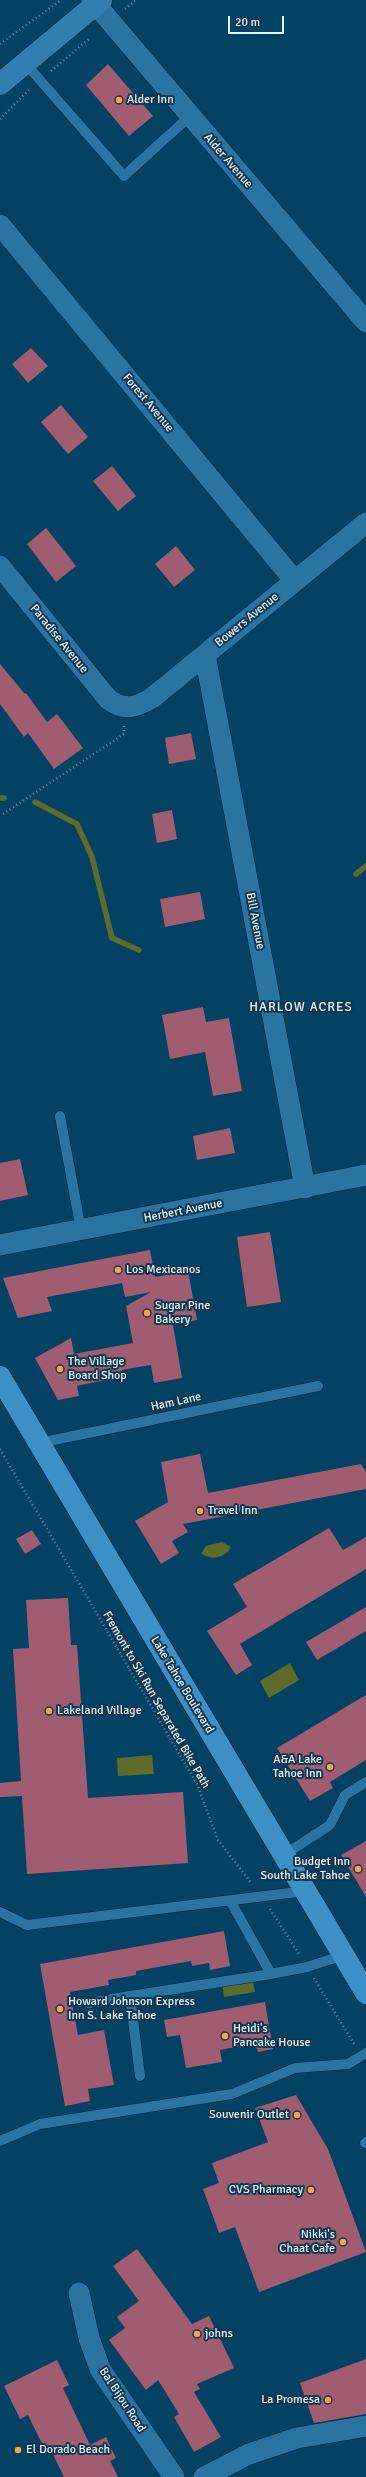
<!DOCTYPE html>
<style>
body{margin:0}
#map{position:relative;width:366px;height:2477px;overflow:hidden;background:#044264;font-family:Signika,sans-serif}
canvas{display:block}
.scale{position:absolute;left:228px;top:16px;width:56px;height:18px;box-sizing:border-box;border:2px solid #e6f4fe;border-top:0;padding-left:5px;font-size:12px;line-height:14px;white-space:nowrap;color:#e6f4fe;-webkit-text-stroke:3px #113750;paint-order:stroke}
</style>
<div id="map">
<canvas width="366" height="2477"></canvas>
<div class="scale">20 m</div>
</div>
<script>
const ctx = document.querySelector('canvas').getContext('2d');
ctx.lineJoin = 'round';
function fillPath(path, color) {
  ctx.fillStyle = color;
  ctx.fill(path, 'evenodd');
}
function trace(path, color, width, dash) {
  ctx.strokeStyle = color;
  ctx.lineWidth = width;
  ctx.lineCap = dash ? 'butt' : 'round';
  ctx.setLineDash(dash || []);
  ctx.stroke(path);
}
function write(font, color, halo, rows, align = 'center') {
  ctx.font = font + ' Signika,sans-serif';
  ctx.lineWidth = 4;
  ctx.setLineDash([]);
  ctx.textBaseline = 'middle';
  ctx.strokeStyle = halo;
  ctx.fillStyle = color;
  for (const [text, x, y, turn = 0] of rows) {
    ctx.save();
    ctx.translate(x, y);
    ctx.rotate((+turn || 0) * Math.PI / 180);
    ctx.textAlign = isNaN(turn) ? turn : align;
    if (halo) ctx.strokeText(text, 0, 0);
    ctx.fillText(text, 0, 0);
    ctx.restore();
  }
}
const water = new Path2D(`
 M222,1542l9,5c-5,11 -21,14 -30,6l5,-7z
 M290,1663l9,17 -30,18 -9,-17z
 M152,1755l2,19 -36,2 -1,-18z
 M252,1976l3,16 -31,5 -2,-16z`);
const stream = new Path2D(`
 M0,798h4
 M35,802l42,22 15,33 20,81 27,12
 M356,874l10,-8`);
const building = new Path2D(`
 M108,64l45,52 -24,20 -43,-51z
 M31,348l17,18 -20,17 -16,-19z
 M61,405l27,32 -20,17 -27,-32z
 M112,466l24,30 -18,15 -25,-30z
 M46,528l30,38 -20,16 -29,-38z
 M176,546l19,24 -21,17 -19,-23z
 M0,664l25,30 1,-1 21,29 10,-8 26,34 -29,21 -26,-36 -4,4 -24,-33z
 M191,733l5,26 -27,5 -4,-26z
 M172,810l5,29 -20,4 -5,-29z
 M200,892l5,27 -40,8 -5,-28z
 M203,1007l3,15 23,-4 13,73 -29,5 -8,-44 -35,7 -8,-44z
 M230,1128l5,25 -38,7 -4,-24z
 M20,1159l8,36 -28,6v-38z
 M270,1232l11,70 -34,5 -10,-70z
 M150,1250l5,27 33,-6 9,49 -24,5 9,53 -28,5 -3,-18 -29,5 1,6 -46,10 2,10 -21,4 -23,-42 36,-20 3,16 59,-11 -7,-37 25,-14 -26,5 -3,-14 -75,14 5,14 -34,7 -15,-40z
 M200,1454l8,39 153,-29 5,8v17l-183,35 5,8 -16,9 7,12 -18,11 -26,-43 33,-19 -7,-40z
 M329,1528l14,22 23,-13v32l-126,75 12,21 -16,10 -29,-44 40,-24 -14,-23z
 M32,1530l9,14 -16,10 -9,-15z
 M68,1598l3,47h6l11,153 95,-6 5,71 -161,11 -5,-78 -22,1v-14l21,-2 -8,-132 16,-1 -3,-48z
 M366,1607v24l-49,29 -11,-18z
 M366,1695v65l-36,22 3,6 -23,13 -33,-53z
 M366,1841v56l-25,-42z
 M224,1931l6,35 -20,4 -1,-7 -17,3 -1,-5 -55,10v4l-28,5 1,5 -39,7 8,43 26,-5 10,55 -26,4 2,12 -25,5 -25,-142z
 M265,2002l8,47 -15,3 -2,-9 -36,7 2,12 -36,6 -6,-33 -13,2 -3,-17z
 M296,2095l32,54 38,103 -107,40 -24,-65 -16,6 -16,-44 16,-6 -7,-20 56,-21 -13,-34z
 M137,2249l55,75 17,-8 25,52 -37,16 3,5 -6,3 27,45 -27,15 -20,-35 5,-3 -21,-34 -12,10 -37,-50 16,-12 -8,-11 22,-16 -26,-35z
 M366,2359v55l-52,9 -14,-40z
 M57,2360l12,25 -6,3 27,57 16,-8 10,21 -6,3 8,16h-54l-13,-27 -5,2 -18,-37 -8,4 -16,-33z`);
const path = new Path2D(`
 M125,9l11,-9
 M0,44l61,-44
 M51,71l39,-33
 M0,119l29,-29
 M3,814l121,-80v-8
 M0,1449l197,335 21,56 34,44
 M270,1909l29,45
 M314,1978l40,66`);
const service = new Path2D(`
 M25,63l99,113 66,-60
 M60,1116l21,114
 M39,1443l279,-57
 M284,1855l46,-30 15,-30 21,-13
 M231,1902l40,72 36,-7 37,-12
 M0,1912l27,13 279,-34
 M89,2003l41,-7
 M140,2076l-10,-80 141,-22
 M0,2141l40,-17 192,-30 63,-26 53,-4 18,-11
 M365,2143l1,-1`);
const minor = new Path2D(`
 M92,0l274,322
 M0,225l295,356
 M0,566l108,133c16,12 27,9 44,-1l214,-175
 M205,655l100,533
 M0,1245l366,-70
 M79,2293l10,45 11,31 74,108
 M204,2477l45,-23 48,-16 69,-12`);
const secondary = new Path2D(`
 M0,84l101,-84`);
const trunk = new Path2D(`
 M0,1377l366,616`);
const markers = [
 [119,100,4,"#f9a04d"],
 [118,1270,4,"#f9a04d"],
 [147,1313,4,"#f9a04d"],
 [60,1369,4,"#f9a04d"],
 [200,1511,4,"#f9a04d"],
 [49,1711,4,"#f9a04d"],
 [330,1767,4,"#f9a04d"],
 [358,1869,4,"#f9a04d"],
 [60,2009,4,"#f9a04d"],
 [225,2036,4,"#f9a04d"],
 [297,2115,4,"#f9a04d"],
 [311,2190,4,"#f9a04d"],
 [343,2242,4,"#f9a04d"],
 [197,2334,4,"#f9a04d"],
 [328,2400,4,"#f9a04d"],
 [18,2450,4,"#f9a04d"]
];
const poiNames = [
 ["Alder Inn",127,100],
 ["Los Mexicanos",126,1270],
 ["Sugar Pine",155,1306],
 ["Bakery",155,1320],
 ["The Village",68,1362],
 ["Board Shop",68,1376],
 ["Travel Inn",208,1511],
 ["Lakeland Village",57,1711],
 ["A&A Lake",322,1760,"right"],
 ["Tahoe Inn",322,1774,"right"],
 ["Budget Inn",350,1862,"right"],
 ["South Lake Tahoe",350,1876,"right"],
 ["Howard Johnson Express",68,2002],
 ["Inn S. Lake Tahoe",68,2016],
 ["Heidi's",233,2029],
 ["Pancake House",233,2043],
 ["Souvenir Outlet",289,2115,"right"],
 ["CVS Pharmacy",303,2190,"right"],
 ["Nikki's",335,2235,"right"],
 ["Chaat Cafe",335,2249,"right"],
 ["johns",205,2334],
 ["La Promesa",320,2400,"right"],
 ["El Dorado Beach",26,2450]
];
const streetNames = [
 ["Alder Avenue",228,161,49],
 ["Forest Avenue",148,403,50],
 ["Bowers Avenue",247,620,-39],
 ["Paradise Avenue",59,639,51],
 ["Bill Avenue",255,921,79],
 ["Herbert Avenue",183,1211,-11],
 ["Ham Lane",176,1402,-12],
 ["Lake Tahoe Boulevard",182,1685,59],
 ["Fremont to Ski Run Separated Bike Path",156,1700,60],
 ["Bal Bijou Road",122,2400,57]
];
const neighbourhoodNames = [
 ["HARLOW ACRES",301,1008]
];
fillPath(water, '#5d6c2a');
trace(stream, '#5d6c2a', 5.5);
fillPath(building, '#a05c71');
trace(service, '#00283f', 11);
trace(minor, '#00283f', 22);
trace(secondary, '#00283f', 23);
trace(trunk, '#00283f', 23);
trace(path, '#638da5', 2.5, [1, 3]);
trace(service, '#2b74a2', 10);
trace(minor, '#2b74a2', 21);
trace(secondary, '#327eaf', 22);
trace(trunk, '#3e90c4', 22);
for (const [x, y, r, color] of markers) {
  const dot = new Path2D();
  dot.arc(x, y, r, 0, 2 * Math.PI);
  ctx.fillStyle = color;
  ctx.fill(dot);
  trace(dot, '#113750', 1.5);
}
write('12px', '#e6f4fe', '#113750', poiNames, 'left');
write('12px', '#e6f4fe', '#113750', streetNames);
ctx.letterSpacing = '1px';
write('13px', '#e6f4fe', '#113750', neighbourhoodNames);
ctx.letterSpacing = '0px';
</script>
